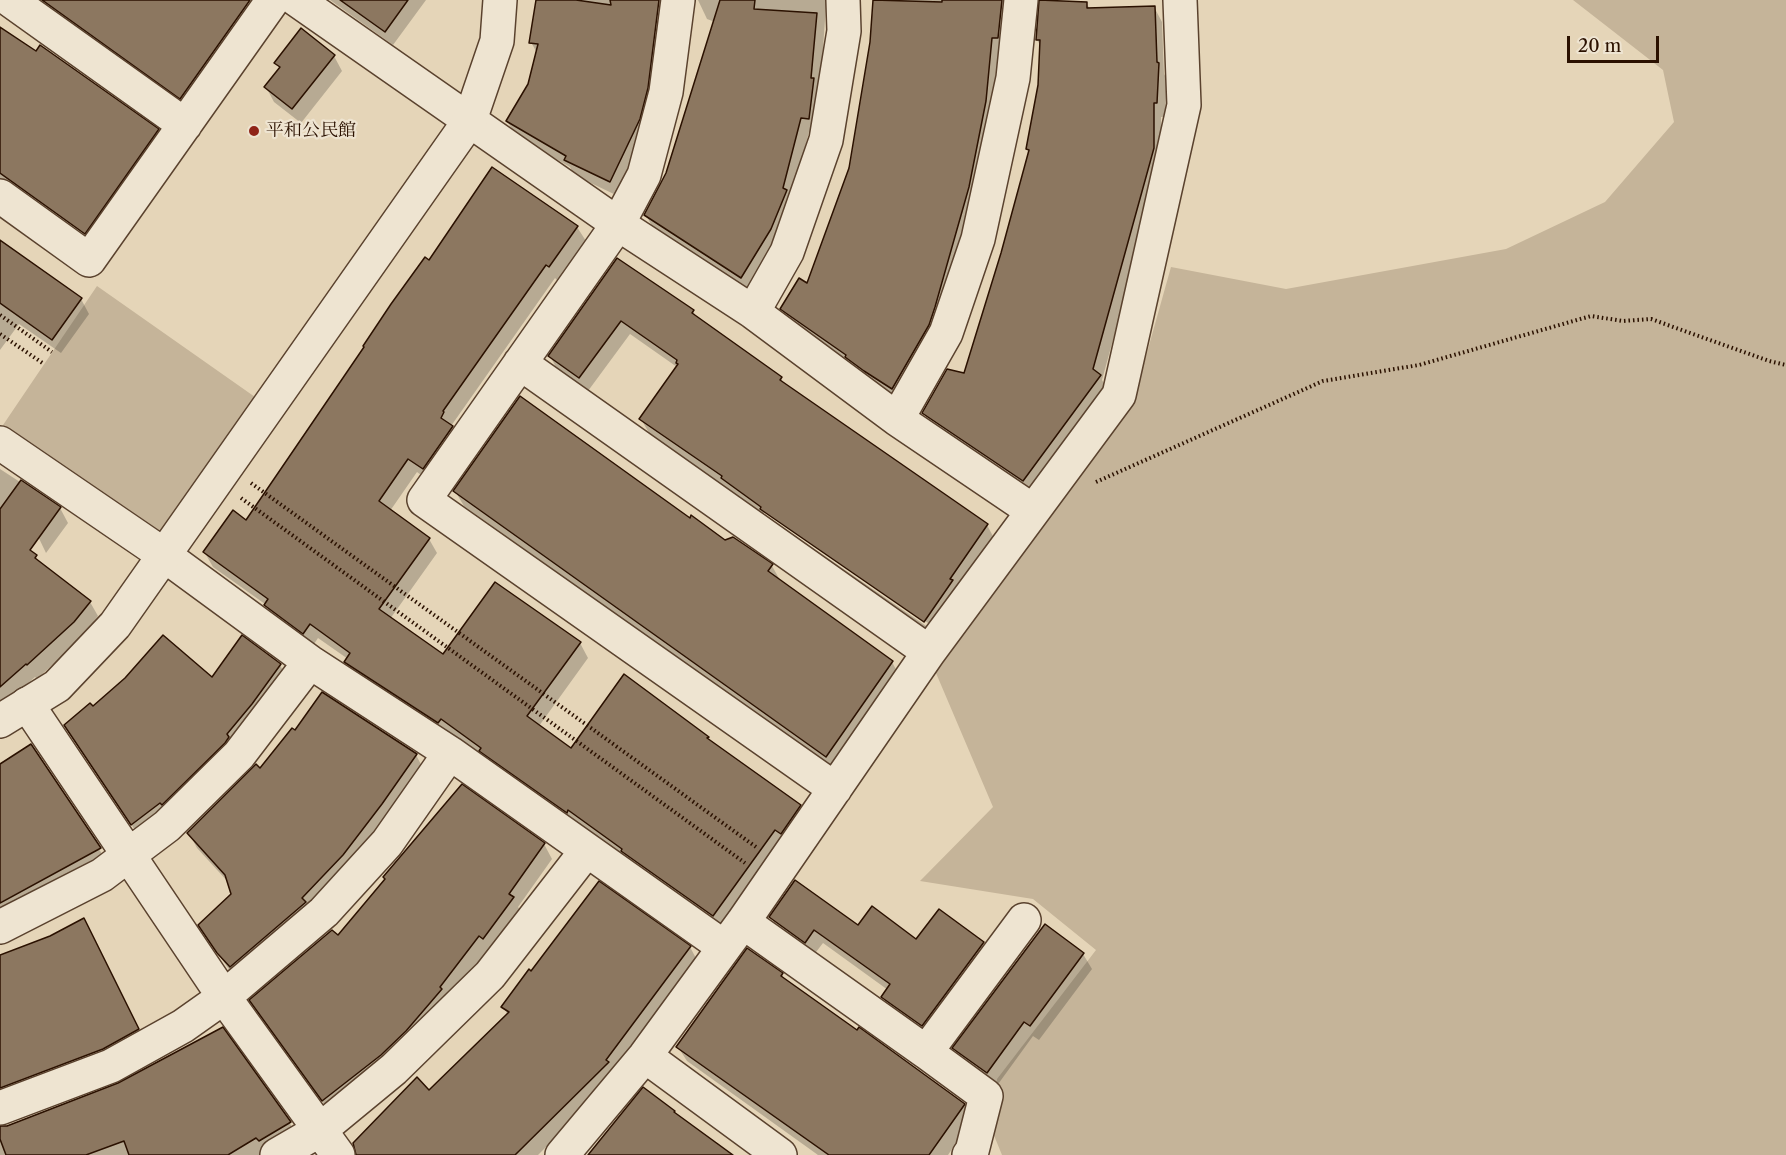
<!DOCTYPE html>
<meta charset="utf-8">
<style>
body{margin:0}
#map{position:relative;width:1786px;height:1155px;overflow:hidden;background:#e5d5b8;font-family:"Libre Caslon Text",serif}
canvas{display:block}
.scale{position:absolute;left:1567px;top:36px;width:92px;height:27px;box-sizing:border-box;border:3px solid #2b1100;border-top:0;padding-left:8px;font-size:18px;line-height:21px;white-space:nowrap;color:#2b1100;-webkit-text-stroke:4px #eee4d1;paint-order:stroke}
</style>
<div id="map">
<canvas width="1786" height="1155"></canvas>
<div class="scale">20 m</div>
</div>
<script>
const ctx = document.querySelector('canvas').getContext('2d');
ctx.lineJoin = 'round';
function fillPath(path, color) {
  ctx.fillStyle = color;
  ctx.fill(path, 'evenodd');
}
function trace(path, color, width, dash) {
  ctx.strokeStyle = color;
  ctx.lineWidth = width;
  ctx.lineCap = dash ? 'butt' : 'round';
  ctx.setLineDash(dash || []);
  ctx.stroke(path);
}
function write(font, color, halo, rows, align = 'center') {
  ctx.font = font + ' "Libre Caslon Text","Noto Serif JP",serif';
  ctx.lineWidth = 4.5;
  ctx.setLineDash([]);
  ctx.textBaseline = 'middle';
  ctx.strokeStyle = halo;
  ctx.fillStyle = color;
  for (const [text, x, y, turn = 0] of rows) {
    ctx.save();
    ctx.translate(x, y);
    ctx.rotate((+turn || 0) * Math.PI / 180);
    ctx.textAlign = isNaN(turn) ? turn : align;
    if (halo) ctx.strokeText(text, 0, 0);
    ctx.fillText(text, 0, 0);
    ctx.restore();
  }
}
const green = new Path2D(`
 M1573,0h213v1155h-784l-9,-22 4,-54 99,-129 -63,-51 -113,-18 73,-74 -60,-141 201,-267 37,-132 115,22 220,-40 99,-47 69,-80 -11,-52z
 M97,286l158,111 -98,141 -156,-110z`);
const shadow = new Path2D(`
 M32,0h212l12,17 -67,95z
 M330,0h96l-33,45z
 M537,0h139l-21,104 -37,92 -44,-21 -4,-8 -54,-31 -9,-15 22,-36 8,-32 -6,-11z
 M698,0h132v6h-4l-9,127 -8,-1 -18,68 3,6 -44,85 -96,-61 -8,-15 21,-41 48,-152 -8,-3z
 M874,0h128l8,14 -17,102 -56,224 -36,63 -111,-79 -8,-15 26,-24 46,-127 18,-116z
 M1086,3l4,6 64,-2 8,15 2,52 3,5 -2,38h-4v47l-59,216 6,11 -77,104 -99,-67 -8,-15 41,-38 52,-173 13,-49 -3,-4 13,-64 1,-39 -4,-6z
 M0,29l157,101 9,15 -73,102 -93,-66z
 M334,56l8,15 -41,52 -27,-21 -8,-15 14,-18 -4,-6z
 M577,227l9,14 -28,40 -3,-3 -104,148 9,16 -28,41 -15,-11 -27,39 39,28 8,14 -47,66 53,37 137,-13 8,15 -49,68 33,24 135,-12 3,4 89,64 9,15 -86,109 -272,-197 -3,4 -93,-61 -8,-14 2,-3 -30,-21 -6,9 -38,-27 -9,-16 -52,-37 -8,-14 41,-31 183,-260z
 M0,241l81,58 8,15 -28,39 -42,-29 -19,26z
 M617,260l76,51 4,7 84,60 3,6 203,141 8,15 -62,96 -284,-203 -8,-14 36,-52 -47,-33 -42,57 -30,-20 -8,-15zM764,510l167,115 -2,3 -165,-114z
 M0,469l60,39 8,15 -22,30 -11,-23 -35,8z
 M455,491l235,29 35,22 47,24 8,14 112,82 8,15 -65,93 -371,-264z
 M0,559l90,43 8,14 -16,21 -45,42 -2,-2 -35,31z
 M280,665l8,15 -147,159 -67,-99 18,-32z
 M31,746l77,117 -108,60v-157z
 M416,755l8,15 -34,49 -151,162 -11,-13 -19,-28 24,-46 -4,-11 -32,-35 -8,-15 71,-62z
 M544,844l8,15 -34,48 4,6 -31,39 -3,-2 -40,52 -116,113 -72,-100 -9,-15 87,-63z
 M771,917l88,10 58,14 66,2 8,15 -60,82 -40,-28 -8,-15 5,-7 -65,-47 -10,13 -34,-24z
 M94,938l52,106 -146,62v-149z
 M690,947l8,15 -82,115 -78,78h-180l71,-63 79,-77 -5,-8 29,-34z
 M1083,954l9,15 -53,71 -6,-4 -37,51 -33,-24 -9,-15z
 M782,974l3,7 179,124 8,14 -24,36h-130l-131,-94 -9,-14z
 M289,1122l9,15 -38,18h-260v-27z`);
const building = new Path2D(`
 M42,0h208l-70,99z
 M340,0h68l-23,32z
 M536,0h40l35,5 -1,-5h49l-11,88 -8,31 -30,63 -46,-22 2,-4 -60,-35 22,-37 10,-40 -9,-1z
 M720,0h35l-1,9 63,4 -6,65h3l-5,41 -8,-1 -18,70 4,2 -16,39 -30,49 -97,-63 22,-42z
 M873,0l69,2v-2h60l-4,38h-6l-6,63 -17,86 -34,120 -6,18 -37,64 -28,-18 -19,-14 1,-2 -66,-46 19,-31 8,5 42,-115 21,-126z
 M1039,0l48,2v6l68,-2 2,56 2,1 -2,40h-3v45l-61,221 8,6 -78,106 -101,-68 25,-44 17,4 37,-120 28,-103 -3,-1 12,-64 2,-45h-4z
 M0,27l36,24 4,-6 119,84 -74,105 -85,-61z
 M301,28l34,27 -43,54 -28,-22 16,-20 -6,-4z
 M492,167l86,59 -29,41 -3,-2 -103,146 1,1 -3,6 12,8 -30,43 -15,-10 -29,42 51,37 -51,71 64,45 52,-72 86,60 -54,74 44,32 53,-74 85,63 -2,1 94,67 -20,29 -6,-4 -62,86 -92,-65 1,-2 -54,-39 -1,3 -88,-62 2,-3 -40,-29 -3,4 -94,-61 6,-9 -40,-29 -7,10 -39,-29 4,-6 -65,-47 30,-42 13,10 118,-173 -1,-1 28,-42 34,-47 4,3z
 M0,240l82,58 -30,42 -52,-37z
 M617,258l77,52 -2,3 90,64 -2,3 208,144 -38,55 3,1 -29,42 -164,-113 1,-2 -40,-29 1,-2 -83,-57 39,-55 -2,-1 1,-3 -56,-39 -42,57 -31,-22z
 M520,396l170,122 1,-3 34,25 8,-3 40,27 -5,7 125,90 -67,96 -373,-266z
 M21,480l40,27 -31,43 7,5 -2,3 56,43 -17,21 -47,43 -1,-1 -26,23v-178z
 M163,635l49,42 30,-42 39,29 -29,40 -25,30 2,3 -4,6 -63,62 -2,-2 -29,22 -67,-100 26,-22 3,3 32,-28z
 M322,692l95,62 -35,50 -39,51 -41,43 4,4 -76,65 -13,-14 -19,-28 33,-31 -6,-19 -38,-42 69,-69 4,4 32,-40 3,2z
 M31,744l70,104 -101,55v-139z
 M462,784l83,59 -36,51 5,3 -31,42 -4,-3 -39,51 2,2 -36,42 -25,24 -59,46 -73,-101 83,-70 6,5 47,-56 -2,-2z
 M795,880l63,45 14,-19 44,33 23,-30 45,33 -62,84 -41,-29 9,-13 -76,-54 -9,13 -36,-26z
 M599,881l92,65 -85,114 3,2 -94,93h-159l-3,-12 64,-66 12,13 80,-78 -8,-5 28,-38 2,2z
 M84,918l55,111 -36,20 -103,39v-133l50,-19z
 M1045,924l39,29 -54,73 -6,-4 -37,51 -35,-25z
 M747,948l36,25 -2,3 76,54 2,-3 106,77 -36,51h-100l-153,-108z
 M223,1027l68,95 -32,19 -3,-3 -28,17h-99l-5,-14 -38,14h-80l-6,-16v-13h7l111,-43z
 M643,1087l32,24 -1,1 59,43h-145z`);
const path = new Path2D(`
 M0,315l52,37
 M0,334l44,30
 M1096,482l227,-101 96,-16 172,-49 32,5 28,-2 118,42 17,4
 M251,483l505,364
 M241,498l504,365`);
const minor = new Path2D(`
 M10,0l175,125
 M297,0l321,224 135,88 144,107 136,92
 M678,0l-12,92 -22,83 -26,49 -194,276 411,289
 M0,196l89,64 184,-260
 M753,312l34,-60 39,-112 18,-109 -1,-31
 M520,363l409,289
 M897,419l49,-86 32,-94 35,-161 8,-78
 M0,443l164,112 146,107 140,91 274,194
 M27,704l197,293 114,158
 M743,922l183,130 98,-132
 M0,927l102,-52 65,-49 72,-71 71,-93
 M926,1052l60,44 -14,55 -3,4
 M645,1056l135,99
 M0,1108l111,-42 72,-40 41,-29 100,-85 63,-69 63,-90
 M277,1155l43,-25 74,-61 96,-94 97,-125
 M562,1155l83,-99 98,-134 186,-270 190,-257 65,-290 -4,-105`);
const tertiary = new Path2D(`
 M0,721l57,-35 58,-61 355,-505 27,-79 3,-41`);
const markers = [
 [254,131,6,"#8f2418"]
];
const poiNames = [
 ["平和公民館",266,131]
];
fillPath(green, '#c5b499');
fillPath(shadow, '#0003');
fillPath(building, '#8c7760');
trace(building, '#2b1100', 1.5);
trace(minor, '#5a422e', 36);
trace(tertiary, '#5a422e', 36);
trace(path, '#2b1100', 4, [1.5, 3]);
trace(minor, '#eee4d1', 33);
trace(tertiary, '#eee4d1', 33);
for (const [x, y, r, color] of markers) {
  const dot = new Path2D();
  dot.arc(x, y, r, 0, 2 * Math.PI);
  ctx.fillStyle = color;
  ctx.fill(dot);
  trace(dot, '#eee4d1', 2);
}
write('18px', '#2b1100', '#eee4d1', poiNames, 'left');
</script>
